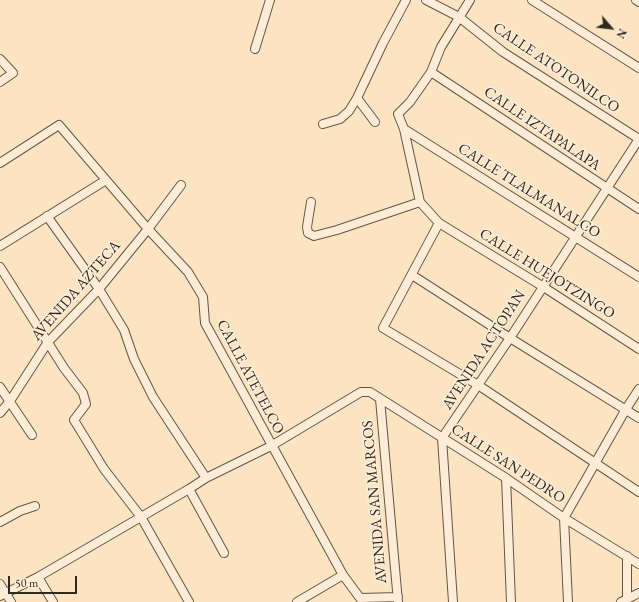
<!DOCTYPE html>
<style>
body{margin:0}
#map{position:relative;width:639px;height:602px;overflow:hidden;background:#fce3c1;font-family:"EB Garamond",serif}
canvas{display:block}
.north{position:absolute;left:591px;top:8px;width:40px;height:40px;-webkit-text-stroke:3px #fdedd7;paint-order:stroke;rotate:118deg;font-size:11px;font-weight:700;line-height:16px;text-align:center;color:#31281e}
.north::after{content:'';display:block;margin:auto;width:14px;height:18px;background:#31281e;clip-path:polygon(50% 0,100% 100%,50% 72%,0 100%)}
.scale{position:absolute;left:8px;top:576px;width:69px;height:18px;box-sizing:border-box;border:2px solid #31281e;border-top:0;padding-left:5px;font-size:12px;line-height:14px;white-space:nowrap;color:#31281e;-webkit-text-stroke:3px #fdedd7;paint-order:stroke}
</style>
<div id="map">
<canvas width="639" height="602"></canvas>
<div class="north">N</div>
<div class="scale">50 m</div>
</div>
<script>
const ctx = document.querySelector('canvas').getContext('2d');
ctx.lineJoin = 'round';
function trace(path, color, width, dash) {
  ctx.strokeStyle = color;
  ctx.lineWidth = width;
  ctx.lineCap = dash ? 'butt' : 'round';
  ctx.setLineDash(dash || []);
  ctx.stroke(path);
}
function write(font, color, halo, rows, align = 'center') {
  ctx.font = font + ' "EB Garamond",serif';
  ctx.lineWidth = 3.5;
  ctx.setLineDash([]);
  ctx.textBaseline = 'middle';
  ctx.strokeStyle = halo;
  ctx.fillStyle = color;
  for (const [text, x, y, turn = 0] of rows) {
    ctx.save();
    ctx.translate(x, y);
    ctx.rotate((+turn || 0) * Math.PI / 180);
    ctx.textAlign = isNaN(turn) ? turn : align;
    if (halo) ctx.strokeText(text, 0, 0);
    ctx.fillText(text, 0, 0);
    ctx.restore();
  }
}
const minor = new Path2D(`
 M426,0l33,17 44,35 136,87
 M470,0l-29,47 -10,25 -21,30 -12,12 6,15 16,73 19,21 103,63 97,63
 M532,0l107,68
 M636,0l3,2
 M255,49l15,-49
 M0,59l13,14 -13,9
 M431,72l208,137
 M357,98l18,24
 M323,124l17,-5 9,-8 8,-13 26,-55 23,-43
 M404,129l235,148
 M0,163l59,-38 89,104 40,43 15,25 2,26 138,252 17,23
 M311,202l-4,25 1,6 6,3 23,-6 83,-28
 M47,216l52,73 25,41 10,29 19,38 53,81
 M439,223l-56,105 95,57 161,107
 M0,246l106,-66
 M0,267l64,101 19,25 3,11 -12,16 30,49 37,48 48,85
 M412,275l98,63 129,80
 M0,387l32,48
 M380,399l18,203
 M0,413l10,-12 38,-59 51,-53 49,-60 33,-44
 M506,478l5,124
 M189,489l35,64
 M0,522l20,-11 15,-5
 M38,577l15,25
 M0,584l11,18
 M0,596l38,-19 151,-88 17,-11 65,-32 90,-54h9l136,86 58,40 75,46
 M360,598l38,-1
 M627,599v-43
 M297,602l46,-27
 M453,602l-11,-164 68,-100 129,-199
 M568,602l-4,-84 62,-109 13,-20
 M621,602l18,-9`);
const streetNames = [
 ["CALLE ATOTONILCO",556,68,34],
 ["CALLE IZTAPALAPA",542,129,34],
 ["CALLE TLALMANALCO",529,191,32],
 ["CALLE HUEJOTZINGO",547,274,32],
 ["AVENIDA AZTECA",76,291,-49],
 ["AVENIDA ACTOPAN",484,350,-57],
 ["CALLE ATETELCO",250,377,62],
 ["CALLE SAN PEDRO",508,464,33],
 ["AVENIDA SAN MARCOS",375,502,-95]
];
trace(minor, '#645747', 10);
trace(minor, '#fdedd7', 8);
write('15px', '#31281e', '#fdedd7', streetNames);
</script>
